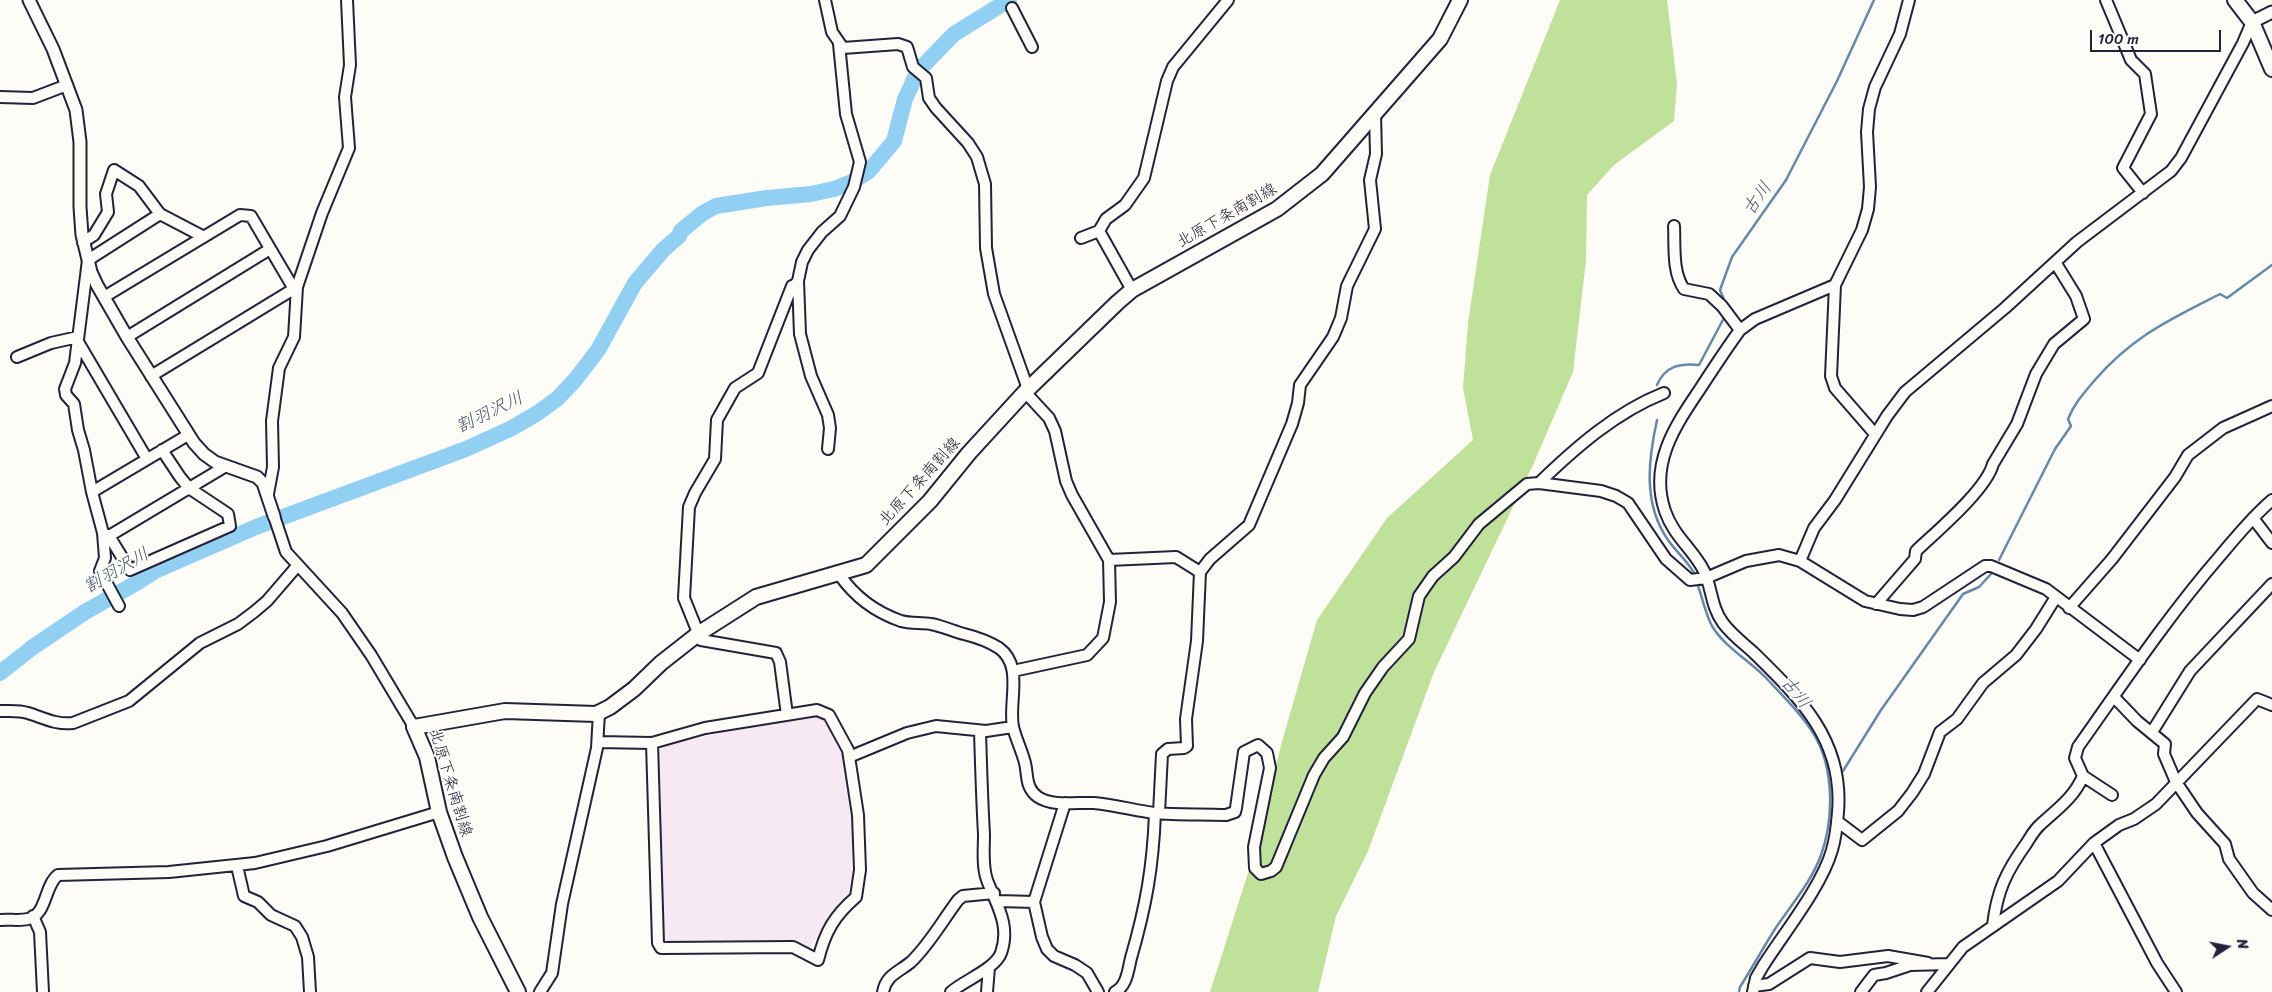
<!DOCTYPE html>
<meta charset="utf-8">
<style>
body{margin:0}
#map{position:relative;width:2272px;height:992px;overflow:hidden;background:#fdfcf7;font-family:Sriracha,sans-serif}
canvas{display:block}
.north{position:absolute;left:2202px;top:922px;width:50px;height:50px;-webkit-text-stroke:4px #fdfcf7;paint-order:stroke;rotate:79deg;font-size:14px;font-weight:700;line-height:20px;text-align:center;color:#22223b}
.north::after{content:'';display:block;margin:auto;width:18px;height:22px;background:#22223b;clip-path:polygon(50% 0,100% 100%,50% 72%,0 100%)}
.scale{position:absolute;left:2090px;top:30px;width:131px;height:22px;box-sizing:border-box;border:2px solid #22223b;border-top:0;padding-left:6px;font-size:15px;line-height:18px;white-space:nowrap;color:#22223b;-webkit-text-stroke:4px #fdfcf7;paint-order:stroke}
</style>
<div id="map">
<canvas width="2272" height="992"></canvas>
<div class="north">N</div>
<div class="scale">100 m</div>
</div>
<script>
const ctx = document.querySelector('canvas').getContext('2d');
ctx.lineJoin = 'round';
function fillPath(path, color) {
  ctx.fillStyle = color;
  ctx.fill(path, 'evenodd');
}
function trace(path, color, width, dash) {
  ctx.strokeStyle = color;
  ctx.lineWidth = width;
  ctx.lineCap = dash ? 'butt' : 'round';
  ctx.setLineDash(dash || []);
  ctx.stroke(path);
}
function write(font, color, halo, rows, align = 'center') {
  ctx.font = font + ' Sriracha,"Klee One",sans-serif';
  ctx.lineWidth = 4;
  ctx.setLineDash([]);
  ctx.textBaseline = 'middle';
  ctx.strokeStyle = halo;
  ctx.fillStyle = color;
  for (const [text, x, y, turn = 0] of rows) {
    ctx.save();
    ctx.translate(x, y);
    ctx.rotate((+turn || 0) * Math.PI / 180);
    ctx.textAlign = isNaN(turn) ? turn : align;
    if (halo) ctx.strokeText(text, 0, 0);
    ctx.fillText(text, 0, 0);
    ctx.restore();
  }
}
const built = new Path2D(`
 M816,713l12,9 18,34 9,68 -4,40 4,16 -2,10 -16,17 -27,41 -14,-8 -127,2 -6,-5 -1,-6 -5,-179 8,-7z`);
const green = new Path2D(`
 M1560,0h107l10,84 -3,37 -60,44 -27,30 -1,65 -13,112 -40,93 -99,207 -66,179 -32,65 -18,76h-108l45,-141 26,-106 36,-125 70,-102 86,-78 -10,-52 5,-65 22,-148z`);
const stream = new Path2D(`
 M1728,309l-8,-19 12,-33 54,-77 51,-99 37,-81
 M1657,385c8,-19 23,-22 42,-20l26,-49
 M1657,420c-9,41 -14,84 11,120 8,12 23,24 28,37
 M1999,560l56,-111 16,-23 -3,-7c6,-15 15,-25 26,-38 39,-45 75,-61 126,-87l7,4 45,-33
 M1697,583c5,13 8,30 15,43 13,22 40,36 57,55 16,17 34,35 46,55 19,33 19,83 6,119 -9,26 -30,50 -46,74 -12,19 -23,39 -35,58l-1,5
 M1838,771h5l38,-61 82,-116 16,-7 12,-13`);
const river = new Path2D(`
 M0,673l33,-26 52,-35 53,-30 17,-11 101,-44 210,-78 46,-21 24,-14 21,-15 18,-19 23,-30 37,-67 28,-33 16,-14 2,-5 22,-18 13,-7 51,-8 44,-4 23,-5 18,-7 17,-11 25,-30 11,-42 13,-28 36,-37 55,-34`);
const minor = new Path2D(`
 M825,0l7,32 11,16 55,-4 9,3 6,20 13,11 3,20 7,10 32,35 9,14 8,27 1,64 8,46 34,95
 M2106,0l25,60 14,14 6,40 -28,54 20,25
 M1012,8l20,39
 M0,97l33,1 34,-13
 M1674,226c1,20 -2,46 10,63l25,5 13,12 18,24
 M1081,238l18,-7
 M83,242l11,-7 14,-23 -2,-18 8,-24 25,16 21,28 44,23
 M1132,290l-33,-59 7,-12 19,-14 19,-27 23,-97 6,-14 55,-67
 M104,297l136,-82 11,1 40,68 6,3 -146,89
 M127,337l143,-88
 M77,340l70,119
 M17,357l34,-14 27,-6
 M1875,434l-40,-46 -4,-12 4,-91 27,-55 6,-21 2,-22 -3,-55 2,-23 6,-22 25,-53 9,-34
 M828,449l2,-21 -2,-13 -17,-39 -11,-42 -2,-53 4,-19 6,-12 14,-18 18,-16 14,-29 6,-25 -14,-48 -7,-70
 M1539,483c36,-35 77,-71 125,-90
 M92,492l96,-57
 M268,494l5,-27 -1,-46 7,-53 15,-31 3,-50 25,-74 27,-65 -4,-51 5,-32 -3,-65
 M274,516l12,36 56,61 29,42 43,72
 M2253,518l19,25
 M103,533l6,3 21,34 100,-44 -2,-12 -39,-26 -9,-11 -18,-27
 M109,536l117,-70
 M1109,560l67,-3 24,15
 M1800,561l14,-33 21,-28 52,-84 18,-24 100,-84 72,-66 94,-71 10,-13 62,-115 9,-21
 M839,574c15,22 36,38 62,47 10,3 21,1 30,3 11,2 22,7 33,10 12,3 24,7 35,14 25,18 9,54 14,79 3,12 9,24 12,36 3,12 0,25 13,34 15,10 39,5 56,6 20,2 40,7 60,10 23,2 48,1 72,2l9,-3 1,-4 8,-56 14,-7 9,8 3,15 -16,79 1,21 6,6 10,-3 5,-4 38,-92 10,-17 19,-21 22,-44 18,-26 26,-28 10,-43 14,-20 21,-19 25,-33 48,-40 12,-1 62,8 15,5 12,7 38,56 24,21 16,-2 40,-17 33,-6 21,6 65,40 35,8 13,1 10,-3 62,-41h6l55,23 94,71
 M1876,604l39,-45 1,-8c21,-20 70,-61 77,-87l24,-40 19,-50 18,-30 30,-25 -8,-23 -21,-34
 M119,606l-19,-35 5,-13 -2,-25 -11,-41 -8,-42 -6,-20 -4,-26 -8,-9 -1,-6 10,-26 13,-103 72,-46
 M2069,608l43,-49 63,-82 13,-22 35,-27 49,-22
 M1013,671l74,-16 16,-17 7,-36 -1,-42 -37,-65 -6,-14 -11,-50 -6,-13 -24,-26
 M2114,697l23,24 28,23 -1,10 12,28 21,31 28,31 4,15 24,34 19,17
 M0,711c9,0 19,-1 28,2 16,5 28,12 45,10l56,-22 71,-58 38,-19 16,-12 13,-11 31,-36
 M787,715l-7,-53 -4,-9 -75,-13 -17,-42 5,-91 6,-14 20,-34 2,-39 18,-32 23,-15 34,-87 3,-1 3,-4
 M2152,732l38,-61 82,-87
 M598,742l54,1 53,-15 112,-18 12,5 19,35 10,65 2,55 -4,27c-22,19 -31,35 -38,63l-25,-13 -132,1 -3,-5 -6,-200
 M849,757l58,-24 29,-7 50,5 27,-4
 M2083,776l29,19
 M1065,803l-31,99 8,35 5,12 7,7 21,9 12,8 11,19
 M1159,813l3,-59 6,-5 16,-1 3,-2 -1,-27 11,-78 3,-69 10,-13 39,-34 43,-101 6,-21 2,-18 33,-48 8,-19 6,-32 28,-57 -5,-49 6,-26 -1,-40
 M1837,821l25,19 36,-29 14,-18 12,-19 16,-42 17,-13 26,-36 33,-28 20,-26 20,-32
 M2094,843l63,120 19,29
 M237,866l7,30 14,6 13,13 24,11 7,11 6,20 2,35
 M998,901l36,1
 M33,916l7,16 3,60
 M0,920c9,-1 19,1 28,-1 19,-4 16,-33 30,-44l111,-3 86,-9 72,-17 112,-34
 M1993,925c4,-34 13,-53 33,-81 4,-6 8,-14 14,-19 16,-15 34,-27 43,-49l-8,-18 3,-11c46,-65 90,-131 142,-191 16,-19 32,-39 52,-56
 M1754,986l15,-2 41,-26 30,4 48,-6 40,7
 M540,992l12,-19 10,-69 35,-156 2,-36
 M883,992c3,-17 16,-20 28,-30 18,-17 32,-42 47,-62l5,-4 31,-3
 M951,992c14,-12 44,-23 50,-39 10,-28 -5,-49 -14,-73 -5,-14 -3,-31 -3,-46 -2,-34 -3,-69 -4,-103
 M987,992l2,-25
 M1115,992c12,-6 13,-22 16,-34 15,-52 22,-91 24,-145
 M1753,992l3,-14 7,-12c21,-33 59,-80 69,-116 4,-13 5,-25 6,-38 6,-71 -37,-113 -85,-160 -10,-9 -21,-17 -30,-29 -12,-16 -11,-35 -19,-52 -11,-22 -30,-34 -39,-60 -16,-47 10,-85 35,-122 13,-20 26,-40 40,-59l15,-11 80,-34
 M1861,992l13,-17 12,-2 24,-8 38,-1
 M1927,992l36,-45 95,-66 36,-38 25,-18 15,-6 22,-15 101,-105 15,6`);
const tertiary = new Path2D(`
 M29,0l24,49 23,61 4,32v65l2,28 9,37 6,13 30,52 67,106 10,11 11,8 42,15 6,6 11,33
 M2252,22l20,-10`);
const secondary = new Path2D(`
 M2235,0l17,22 20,47
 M518,992l-38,-75 -25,-60 -16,-45 -12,-55 -13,-30 91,-16 91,3 14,-7 24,-18 27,-26 37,-29 58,-37 110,-32 64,-64 39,-48 56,-61 93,-90 14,-12 145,-81 45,-35 118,-135 20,-39`);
const streetNames = [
 ["北原下条南割線",1227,216,-30],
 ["北原下条南割線",920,482,-48],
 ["北原下条南割線",450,783,73]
];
const waterNames = [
 ["古川",1758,199,-55],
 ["割羽沢川",490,413,-26],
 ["割羽沢川",117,571,-30],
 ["古川",1795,693,51]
];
fillPath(built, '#f6e9f1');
fillPath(green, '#bfe19a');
trace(stream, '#658aa9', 2.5);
trace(river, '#92d0f3', 16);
trace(minor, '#22223b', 14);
trace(tertiary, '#22223b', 15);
trace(secondary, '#22223b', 18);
trace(minor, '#fdfcf7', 10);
trace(tertiary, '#fdfcf7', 11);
trace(secondary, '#fdfcf7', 14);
write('16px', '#22223b', '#fdfcf7', streetNames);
write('italic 18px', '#445672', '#fdfcf7', waterNames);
</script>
